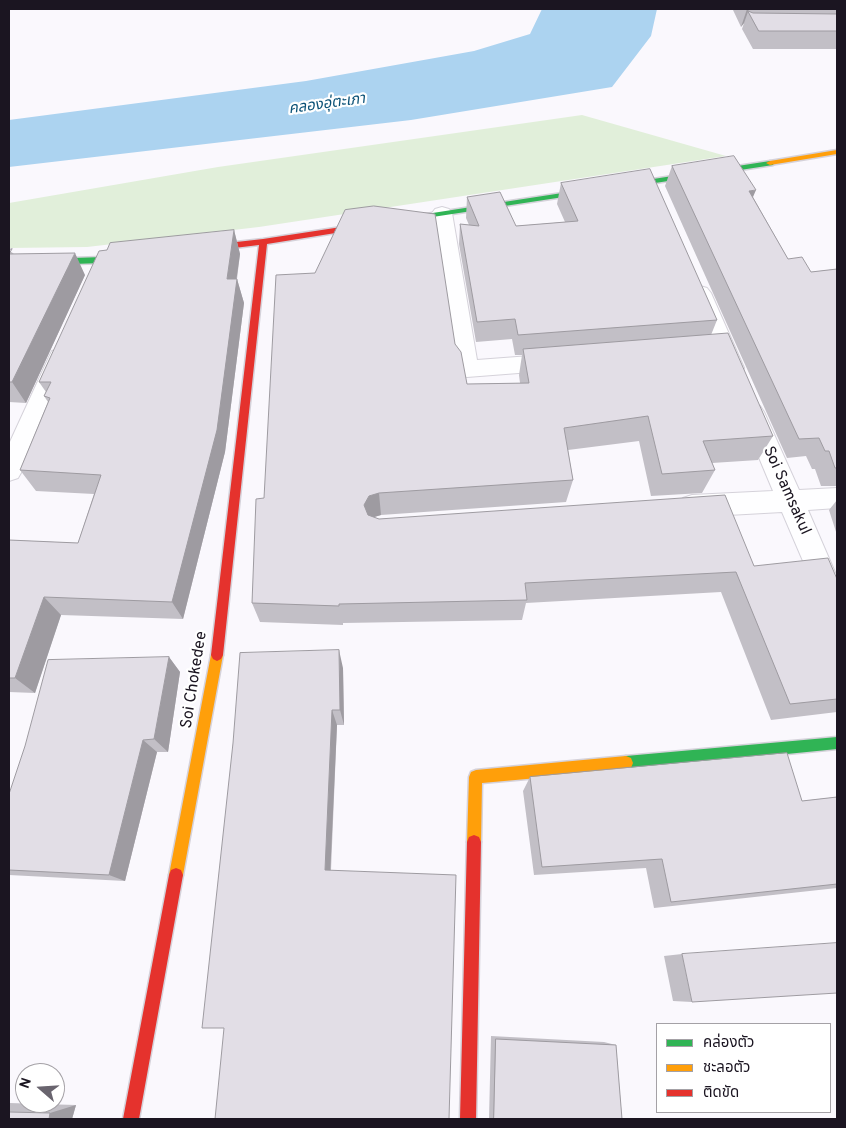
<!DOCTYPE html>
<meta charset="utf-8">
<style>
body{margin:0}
#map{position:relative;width:846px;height:1128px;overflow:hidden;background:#faf8fd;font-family:Overpass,"Noto Sans Thai",sans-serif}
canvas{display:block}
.frame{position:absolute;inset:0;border:10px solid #1b1521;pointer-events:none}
.legend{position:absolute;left:656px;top:1023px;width:175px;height:90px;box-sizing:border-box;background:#fff;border:1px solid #a4a1a6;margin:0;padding:6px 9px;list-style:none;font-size:15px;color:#1b1521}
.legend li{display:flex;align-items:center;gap:10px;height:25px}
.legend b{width:25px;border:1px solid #a4a1a6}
.north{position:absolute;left:15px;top:1063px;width:50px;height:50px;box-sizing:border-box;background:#fff;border:1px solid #a4a1a6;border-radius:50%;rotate:289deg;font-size:14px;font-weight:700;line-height:20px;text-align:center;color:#1b1521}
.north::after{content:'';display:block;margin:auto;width:18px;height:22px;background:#69646e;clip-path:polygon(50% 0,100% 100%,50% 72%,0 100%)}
</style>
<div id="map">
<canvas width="846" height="1128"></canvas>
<div class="frame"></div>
<ul class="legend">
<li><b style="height:6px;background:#30b455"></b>คล่องตัว</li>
<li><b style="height:6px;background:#ff9f0a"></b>ชะลอตัว</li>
<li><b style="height:6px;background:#e5322d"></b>ติดขัด</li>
</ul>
<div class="north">N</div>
</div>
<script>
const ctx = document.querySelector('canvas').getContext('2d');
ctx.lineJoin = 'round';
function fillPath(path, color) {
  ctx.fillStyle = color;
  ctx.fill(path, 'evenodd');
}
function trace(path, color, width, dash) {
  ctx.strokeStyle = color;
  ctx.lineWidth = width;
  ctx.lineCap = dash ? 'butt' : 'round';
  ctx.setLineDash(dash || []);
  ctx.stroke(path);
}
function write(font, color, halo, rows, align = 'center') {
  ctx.font = font + ' Overpass,"Noto Sans Thai",sans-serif';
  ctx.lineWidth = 4.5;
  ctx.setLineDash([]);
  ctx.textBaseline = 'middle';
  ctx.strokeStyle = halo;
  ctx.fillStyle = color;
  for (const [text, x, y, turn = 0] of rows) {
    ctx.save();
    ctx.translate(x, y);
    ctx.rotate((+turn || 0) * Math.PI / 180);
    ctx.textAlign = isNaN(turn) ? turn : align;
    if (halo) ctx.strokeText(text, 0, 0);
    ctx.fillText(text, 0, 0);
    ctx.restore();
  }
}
const green = new Path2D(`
 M582,115l144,41 -467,71 -172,20 -78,1v-45l209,-36z`);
const water = new Path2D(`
 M542,9h115l-6,27 -39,51 -201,33 -402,47v-47l297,-39 168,-30 56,-17z`);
const street = new Path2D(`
 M442,207l7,2 3,4 25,147 80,-6 8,2 3,6 -3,6 -8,2 -90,7 -8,-2 -3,-6 -24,-156 3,-4z
 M700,286l7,2 4,5 33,75 -3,6 -8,2 -8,-2 -3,-6 -33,-75 4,-5z
 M60,349l8,2 3,6 -49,114 -4,7 -9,3v-37l40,-87 3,-6z
 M752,403l8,3 4,6 35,78 38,-2v20l-29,2 29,67v44l-10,-4 -45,-105 -90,5 -9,-3 -4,-8 4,-8 9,-3 81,-4 -33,-79 4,-6z`);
const fast = new Path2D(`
 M770,161l4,2 -1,2 -347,53 -4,-2 4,-2z
 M131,254l4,3 -1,2 -30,4 -95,3v-6l95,-3z
 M837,737v12l-211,21 -5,-2 -2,-5 2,-5 5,-2z`);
const slow = new Path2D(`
 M837,150v4l-67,11 -4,-2 4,-2z
 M217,649l4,2 2,4 -40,220 -2,5 -5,2 -5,-2 -2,-5 42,-220 2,-4z
 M626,756l5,2 2,5 -2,5 -5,2 -144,13 -1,59 -2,5 -5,2 -5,-2 -2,-5 2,-65 2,-5 5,-2z`);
const jam = new Path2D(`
 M426,214l4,2 -1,2 -162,26 -44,411 -2,4 -4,2 -4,-2 -2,-4 48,-410 -58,7 -4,-3 4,-3 62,-7z
 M474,835l5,2 2,5 -5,277h-16l7,-277 2,-5z
 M176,868l5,2 2,5 -44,244h-16l46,-244 2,-5z`);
const wall = new Path2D(`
 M720,9h117v40h-84l-11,-20 2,-6 -3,4 -8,-17h-12z
 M672,166l81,31 35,62 23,13 26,-3v217h-16l-6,-17h-3l-6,-13 -19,2 -122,-272z
 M561,183l156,137 -6,15 62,101 -15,24 -46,3 3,7 -13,23 -51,3 -12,-55 -71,9 5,30 -7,22 -185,13 -7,2 5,2 375,47 83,13v133l-66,8 -50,-128 -195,11 -4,17 -179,3v2l-83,-3 -8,-19 12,-105 191,-154 12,40 53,-1 -1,-8 3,-20h-7l-3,-16 -36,3 -17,-98 1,-20 9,1 -3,-7 1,-21 49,29 49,-4 -8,-18z
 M234,230l6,24 -3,25 7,24 -19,149 -42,167 -122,-4 -26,78 -26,-1v-152l69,3 16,-49 -58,-3 -16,-21 28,-68 -4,-6 2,-4 -7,-10 68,-132z
 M9,250l5,4 71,21 -59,128 -17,-1z
 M837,500v35l-8,-25z
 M169,657l11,15 -12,80h-11l-32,129 -116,-6v-81z
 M343,668l1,57h-7l-6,145 -107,158 9,-285z
 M530,777l272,24 35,-4v91l-183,20 -8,-40 -112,7 -11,-84z
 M682,954l10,48 -19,-1 -9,-45z
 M491,1036l113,6 12,3 6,74h-133z
 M9,1103l67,2 -4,14h-63z`);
const shadedWall = new Path2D(`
 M747,9h2l-5,14 -3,4z
 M756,190l-9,21 2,-20z
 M234,230l6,24 -7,49 -6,-24z
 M75,253l10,22 -59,128 -14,-21z
 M237,279l7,24 -19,149 -42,167 -11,-17z
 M379,493l2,22 -10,3 -5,9 -2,-22 5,-9z
 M44,597l17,18 -26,78 -20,-15z
 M339,650l4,18 1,57 -4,-15z
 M169,657l11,15 -12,80 -14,-13z
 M332,710l5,15 -7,152 -5,-7z
 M143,740l14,12 -32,129 -16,-6z
 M76,1105l-4,14h-23l1,-6z`);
const building = new Path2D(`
 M748,11l5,2 84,1v17h-78z
 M734,156l22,34 -7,1 39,68 14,-2 9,15 26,-3v199h-2l-6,-17h-4l-6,-13 -20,1 -127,-273z
 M650,169l67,151 -199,15 -3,-16 -38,3 -17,-98 19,2 -12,-29 33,-5 16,34 62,-5 -17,-38z
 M374,206l61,8 20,130 6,8 6,32 62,-1 -6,-34 205,-16 45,103 -70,5 12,29 -53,4 -14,-58 -84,12 9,52 -194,13 -10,3 -5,9 4,10 11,4 346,-24 29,71 74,-8 9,21v120l-47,5 -54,-132 -211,11 2,17 -188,4v2l-87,-3 4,-104 8,-1 12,-223 39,-2 30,-63z
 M234,230l-7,49h10l-20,151 -45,172 -128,-5 -29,81h-6v-138l69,3 23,-68 -81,-5 30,-72 -6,-2 7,-14h-12l60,-131 8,-1 3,-7z
 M12,249l-3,5 66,-1 -63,129h-3v-132z
 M339,650l1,60h-8l-7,160 131,5 -7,244h-234l9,-91h-22l31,-285 7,-90z
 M169,657l-15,82 -11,1 -34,135 -100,-5v-76l16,-48 23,-86z
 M787,753l15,48 35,-4v87l-166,18 -9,-43 -120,8 -12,-90z
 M837,943v50l-145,9 -10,-48z
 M496,1039l120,6 6,74h-128z
 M9,1112l41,1 -1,6h-40z`);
const farWaternames = [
 ["คลองอุ่ตะเภา",327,105,-8]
];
const streetNames = [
 ["Soi Samsakul",786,491,66],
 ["Soi Chokedee",195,680,-81]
];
fillPath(green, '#e1efda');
fillPath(water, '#acd3f0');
trace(street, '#d5d2da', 2);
trace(fast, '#d5d2da', 3);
trace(slow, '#d5d2da', 3);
trace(jam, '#d5d2da', 3);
fillPath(street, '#fefeff');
fillPath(fast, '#30b455');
fillPath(slow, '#ff9f0a');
fillPath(jam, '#e5322d');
fillPath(wall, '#c2bfc6');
fillPath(shadedWall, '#9e9ba1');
fillPath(building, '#e2dee6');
trace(building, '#9e9ba1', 1);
write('italic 15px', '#0a5176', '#fff', farWaternames);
write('16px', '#1b1521', '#fff', streetNames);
</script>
